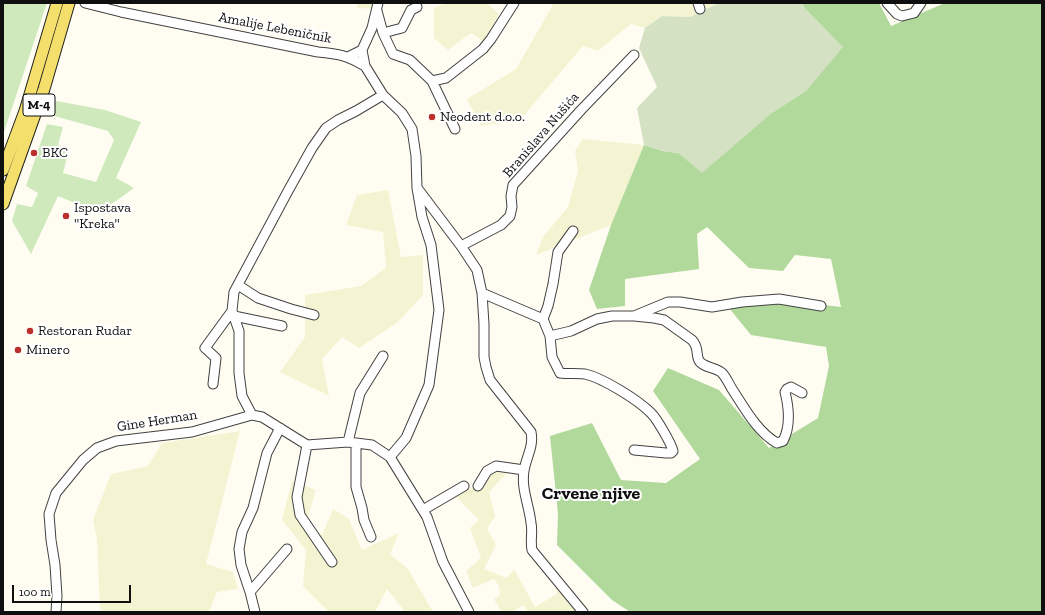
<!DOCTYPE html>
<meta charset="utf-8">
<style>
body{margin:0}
#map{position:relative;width:1045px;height:615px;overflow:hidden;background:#fffdf2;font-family:"Zilla Slab",serif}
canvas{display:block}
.frame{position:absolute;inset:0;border:4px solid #0f0f0f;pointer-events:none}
.scale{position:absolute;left:12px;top:585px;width:119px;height:18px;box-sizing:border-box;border:2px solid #0f0f0f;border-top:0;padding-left:5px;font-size:12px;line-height:14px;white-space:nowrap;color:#0f0f0f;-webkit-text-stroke:3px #fff;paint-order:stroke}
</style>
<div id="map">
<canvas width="1045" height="615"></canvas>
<div class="frame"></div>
<div class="scale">100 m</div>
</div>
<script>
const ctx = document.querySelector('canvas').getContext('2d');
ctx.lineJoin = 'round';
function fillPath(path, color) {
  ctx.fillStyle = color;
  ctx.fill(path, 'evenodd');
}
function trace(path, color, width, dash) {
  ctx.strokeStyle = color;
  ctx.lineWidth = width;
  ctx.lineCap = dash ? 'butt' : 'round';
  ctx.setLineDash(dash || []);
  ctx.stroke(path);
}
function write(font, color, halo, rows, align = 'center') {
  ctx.font = font + ' "Zilla Slab",serif';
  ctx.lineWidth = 4;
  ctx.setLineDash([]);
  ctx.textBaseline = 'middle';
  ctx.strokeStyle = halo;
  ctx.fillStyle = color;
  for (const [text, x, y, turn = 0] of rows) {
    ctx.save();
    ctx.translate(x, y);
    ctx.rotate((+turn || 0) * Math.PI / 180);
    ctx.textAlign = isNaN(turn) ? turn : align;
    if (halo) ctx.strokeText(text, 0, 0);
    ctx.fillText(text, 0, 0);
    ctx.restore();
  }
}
const farmland = new Path2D(`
 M357,3h20l-1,6 -19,-1z
 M446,3h41l12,11 -15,28 -13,-9 -23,17 -14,-12v-30z
 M554,3h165l-29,14 -28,-1 -17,12 -14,-4 -33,27 -15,-5 -63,74 -39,6 -14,-27 49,-30z
 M583,139l61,6 -33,80 -75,30 7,-18 25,-30 10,-36 -3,-20z
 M388,190l13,67 22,-2v40l-25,27 -39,26 -17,-11 -20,22 7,37 -49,-24 25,-35v-42l56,-9 25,-18 -3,-36 -37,-7 11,-30z
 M240,431l-34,133 27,8 5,17 -21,3 -8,20h-109l-3,-72 -4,-20 18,-46 37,-8 14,-23z
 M493,471l14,2 -18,19 6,24 -8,13 9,16 -12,24 23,9 7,-9 21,38 22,-13 -4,-26 30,38 -7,6h-48l-5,-7 -10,7h-12l-7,-13 6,-4 -1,-9 -5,-7 -21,9 -7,-17 15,-13 -11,-30 9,-8 -24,-24 12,-7 17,-3z
 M292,481l24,9 -10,34 16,11 11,-26 16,10 13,31 37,-17 -9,21 18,15 25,43h-28l-18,-23 -12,23h-46l-26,-26 3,-36 -24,-30z`);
const green = new Path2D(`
 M3,3h44l-44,132v-72l1,-3 -1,-1z
 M56,101l49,9 36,12 -25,56 18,10 -35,25 -41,-17 -27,58 -19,-33 5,-17 15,3 6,-14 -12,-7 21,-62 16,3 -5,18 11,4 -6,24 33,9 18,-42 -6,-9 -57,-16z`);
const forest = new Path2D(`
 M802,3h77l12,23 54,-23h97v609h-412l-18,-12 -55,-55 1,-31 -8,-78 42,-13 29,57 45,3 34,-24 -47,-68 15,-23 51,22 50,58 49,-30 11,-52 -3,-19 -75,-12 -22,-27 56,-8 56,7 -10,-48 -36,-4 -12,16 -34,-3 -42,-41 -10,7 2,35 -74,10v27l-28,3 -8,-19 22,-65 33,-80 19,6 15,2 95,-41 34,-22 -3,-82z`);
const cemetery = new Path2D(`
 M719,3h83l3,5 38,39 -36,43 -34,22 -71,61 -24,-20 -15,-2 -19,-6 -7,-37 20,-21 -18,-39 6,-20 17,-12 28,1z`);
const minor = new Path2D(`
 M85,3l36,9 197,40c21,2 28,3 47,14
 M698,3l2,6
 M887,3l10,11 5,2 12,-3 7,-10
 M377,11l6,22 10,21 17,6 22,21 14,-3 37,-29 8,-10 23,-36
 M383,33l19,-5 9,-18 6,-3
 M362,50l3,16 18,29 19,18 10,16 4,27 1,32 5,29 9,28 8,65 -10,75 -23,53 -16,19 37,60 16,45 26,50
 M348,57l14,-7 10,-22 6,-25
 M432,81l23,48
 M418,189l43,57 16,24 5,23 2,31v33l2,10 4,13 41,52c3,15 -5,25 -7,39 -3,17 5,34 7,52 2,9 -1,17 1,27l51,62
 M461,246l40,-21 9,-9 2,-9 -1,-11 2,-11 68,-75 53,-55
 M238,285l20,13 33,11 23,6
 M482,293l61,26 7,17 2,21 8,16c8,1 17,0 25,1 18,4 53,26 66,39 6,6 20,30 22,38l-2,2h-5l-32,-3
 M234,316l48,10
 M634,316l20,2 10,2 28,20c8,8 3,17 8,22 6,6 17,6 22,11 4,4 7,11 10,16 12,18 25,43 45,54l6,-2c8,-15 6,-33 2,-49l2,-3 4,-2 11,6
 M543,319l5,-13 5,-22 5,-32 15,-21
 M550,336l21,-5 26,-12 15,-3h22l34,-14h12l32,5 30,-5 37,-3 42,7
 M213,384l3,-26 -11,-10 27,-37
 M252,415l-10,-19 -3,-23v-42l-7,-20 2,-19 54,-101 24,-43 14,-20 12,-8 18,-9 27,-16
 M348,442l12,-49 23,-37
 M356,444v43l6,21 2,12 7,17
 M307,445l-10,52 3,18 32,47
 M478,486l9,-15 9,-5 28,4
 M423,510l41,-24
 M250,592l37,-43
 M56,612l1,-16 -2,-31 -4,-25 -2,-26 7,-21 27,-33 14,-12 19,-7 76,-9 60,-17 10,2 45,28 41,-3 24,3 18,12
 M255,612l-5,-20 -9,-27 -2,-16 3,-17 11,-24 14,-55 13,-25`);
const major = new Path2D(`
 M3,170l22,-59 32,-108
 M3,204l41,-115 25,-86`);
const markers = [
 [432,117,4,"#bc302b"],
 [34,153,4,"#bc302b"],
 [66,216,4,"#bc302b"],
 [30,331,4,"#bc302b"],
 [18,350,4,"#bc302b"]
];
const shields = [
 [39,105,32]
];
const shieldNames = [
 ["M-4",39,105]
];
const streetNames = [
 ["Amalije Lebeničnik",275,28,11],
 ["Branislava Nušića",541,135,-49],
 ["Gine Herman",157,421,-9]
];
const poiNames = [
 ["Neodent d.o.o.",440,117],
 ["BKC",42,153],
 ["Ispostava",74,208],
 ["\"Kreka\"",74,224],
 ["Restoran Rudar",38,331],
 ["Minero",26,350]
];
const districtNames = [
 ["Crvene njive",591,494]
];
fillPath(farmland, '#f4f4d3');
fillPath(green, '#cfe9bc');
fillPath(forest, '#b2d99c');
fillPath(cemetery, '#d5e1c3');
trace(minor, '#424242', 11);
trace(major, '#202020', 13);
trace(minor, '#fff', 9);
trace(major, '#f4df6d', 11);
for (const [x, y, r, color] of markers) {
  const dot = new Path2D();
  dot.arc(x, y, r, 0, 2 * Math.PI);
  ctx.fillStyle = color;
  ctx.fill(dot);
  trace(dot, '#fff', 1.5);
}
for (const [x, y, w] of shields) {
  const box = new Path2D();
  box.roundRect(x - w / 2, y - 11, w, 22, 3);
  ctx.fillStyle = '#fff';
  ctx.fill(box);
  trace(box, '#0f0f0f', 1);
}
write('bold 13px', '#0f0f0f', null, shieldNames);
write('14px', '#0f0f0f', '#fff', streetNames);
write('14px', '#0f0f0f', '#fff', poiNames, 'left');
write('bold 18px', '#0f0f0f', '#fff', districtNames);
</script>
